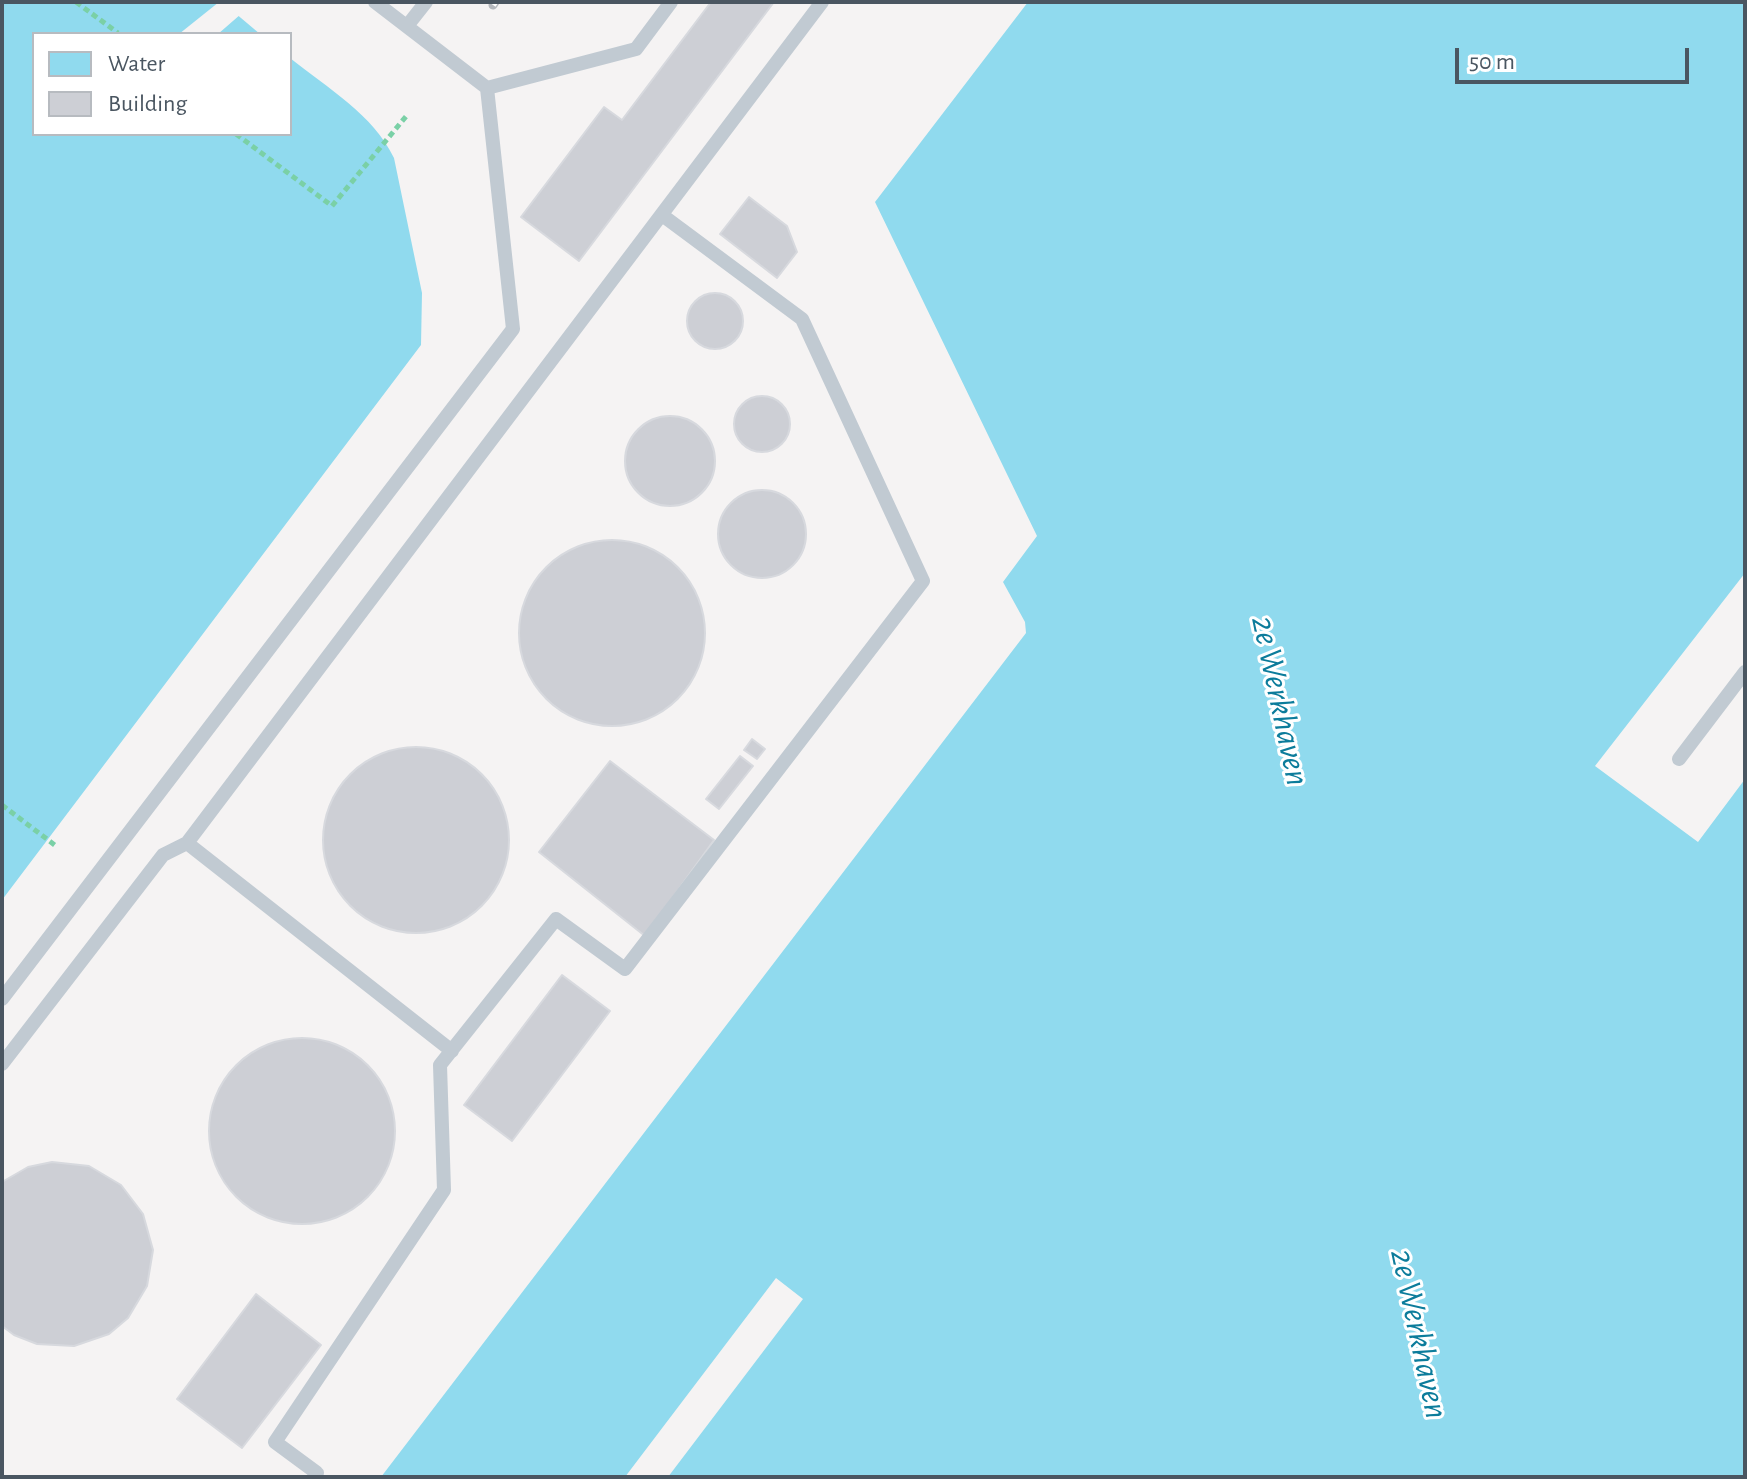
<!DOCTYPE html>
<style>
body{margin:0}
#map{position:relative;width:1747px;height:1479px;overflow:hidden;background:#f5f3f3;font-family:"Alegreya Sans",sans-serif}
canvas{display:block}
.frame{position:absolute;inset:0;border:4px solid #4a5661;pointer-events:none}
.legend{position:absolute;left:32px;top:32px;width:260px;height:104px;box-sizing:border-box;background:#fff;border:2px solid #b7bbc0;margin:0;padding:10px 14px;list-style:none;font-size:24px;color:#4a5661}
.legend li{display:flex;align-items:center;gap:16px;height:40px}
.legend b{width:40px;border:2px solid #b7bbc0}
.scale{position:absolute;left:1455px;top:48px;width:234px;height:36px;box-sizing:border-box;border:4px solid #4a5661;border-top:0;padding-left:10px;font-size:24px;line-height:28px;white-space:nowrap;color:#4a5661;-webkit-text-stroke:6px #fff;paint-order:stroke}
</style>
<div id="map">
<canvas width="1747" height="1479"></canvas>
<div class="frame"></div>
<ul class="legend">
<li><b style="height:22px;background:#90daee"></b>Water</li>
<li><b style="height:22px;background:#cdcfd5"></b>Building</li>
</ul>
<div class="scale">50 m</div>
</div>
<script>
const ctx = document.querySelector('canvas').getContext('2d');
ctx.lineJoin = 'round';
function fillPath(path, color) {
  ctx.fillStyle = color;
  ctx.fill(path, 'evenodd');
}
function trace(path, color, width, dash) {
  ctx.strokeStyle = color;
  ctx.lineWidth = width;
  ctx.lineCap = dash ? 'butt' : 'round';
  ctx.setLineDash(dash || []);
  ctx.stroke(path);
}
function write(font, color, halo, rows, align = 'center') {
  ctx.font = font + ' "Alegreya Sans",sans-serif';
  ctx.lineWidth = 6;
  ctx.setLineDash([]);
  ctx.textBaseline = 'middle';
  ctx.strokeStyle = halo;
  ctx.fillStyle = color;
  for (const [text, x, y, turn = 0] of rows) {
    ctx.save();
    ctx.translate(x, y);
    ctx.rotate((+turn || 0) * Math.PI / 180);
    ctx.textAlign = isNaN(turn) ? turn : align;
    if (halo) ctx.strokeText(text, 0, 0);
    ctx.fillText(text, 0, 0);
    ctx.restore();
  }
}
const water = new Path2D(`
 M2,2h220l38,32h-226v100h256v-76c37,30 83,56 104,100l28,135 -1,52 -419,555z
 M1028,2h717v571l-150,193 103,76 47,-63v698h-1364l645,-844 -1,-11 -22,-40 34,-46 -162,-334z`);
const pier = new Path2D(`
 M219,2h9l13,12 -23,20h-39z
 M776,1278l27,21 -135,178h-43z`);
const building = new Path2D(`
 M711,2h63l-195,259 -58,-44 83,-110 18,13z
 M749,197l38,29 10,26 -20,26 -57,-44z
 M687 321a28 28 0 1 1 56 0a28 28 0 1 1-56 0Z
 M734 424a28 28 0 1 1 56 0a28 28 0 1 1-56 0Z
 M625 461a45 45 0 1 1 90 0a45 45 0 1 1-90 0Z
 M718 534a44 44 0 1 1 88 0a44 44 0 1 1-88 0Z
 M519 633a93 93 0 1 1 186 0a93 93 0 1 1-186 0Z
 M752,739l13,10 -8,10 -13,-9z
 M323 840a93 93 0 1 1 186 0a93 93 0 1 1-186 0Z
 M740,756l13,10 -34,43 -13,-10z
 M610,761l104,79 -69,96 -106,-84z
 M562,975l48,36 -98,130 -48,-36z
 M209 1131a93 93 0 1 1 186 0a93 93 0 1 1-186 0Z
 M52,1162l37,4 32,19 22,29 10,36 -6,36 -19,32 -19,16 -35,12 -37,-2 -23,-9 -12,-9v-144l26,-15z
 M256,1294l65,51 -79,103 -65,-49z`);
const path = new Path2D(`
 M76,2l42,31
 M236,134l96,72 76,-92
 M2,805l54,41`);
const lane = new Path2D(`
 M375,2l112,86 149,-39 35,-47
 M407,26l19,-24
 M1679,759l66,-87
 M187,843l265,208
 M2,999l511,-670 -26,-241
 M2,1064l161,-209 24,-12 635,-841
 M314,1477l3,-4 -42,-31 169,-252 -4,-125 116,-146 69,50 298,-388 -121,-262 -140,-104`);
const rail = new Path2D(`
 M493,5l2,-3`);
const waterNames = [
 ["2e Werkhaven",1280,701,78],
 ["2e Werkhaven",1419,1334,78]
];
fillPath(water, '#90daee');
fillPath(pier, '#f5f3f3');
fillPath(building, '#cdcfd5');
trace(building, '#d7d9de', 2);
trace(path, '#7ad0a6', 5, [6, 4]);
trace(lane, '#c1cad2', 14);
trace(rail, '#b5b8bd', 9);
trace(rail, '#fff', 6, [18]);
write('italic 34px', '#0c7c9b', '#fff', waterNames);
</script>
